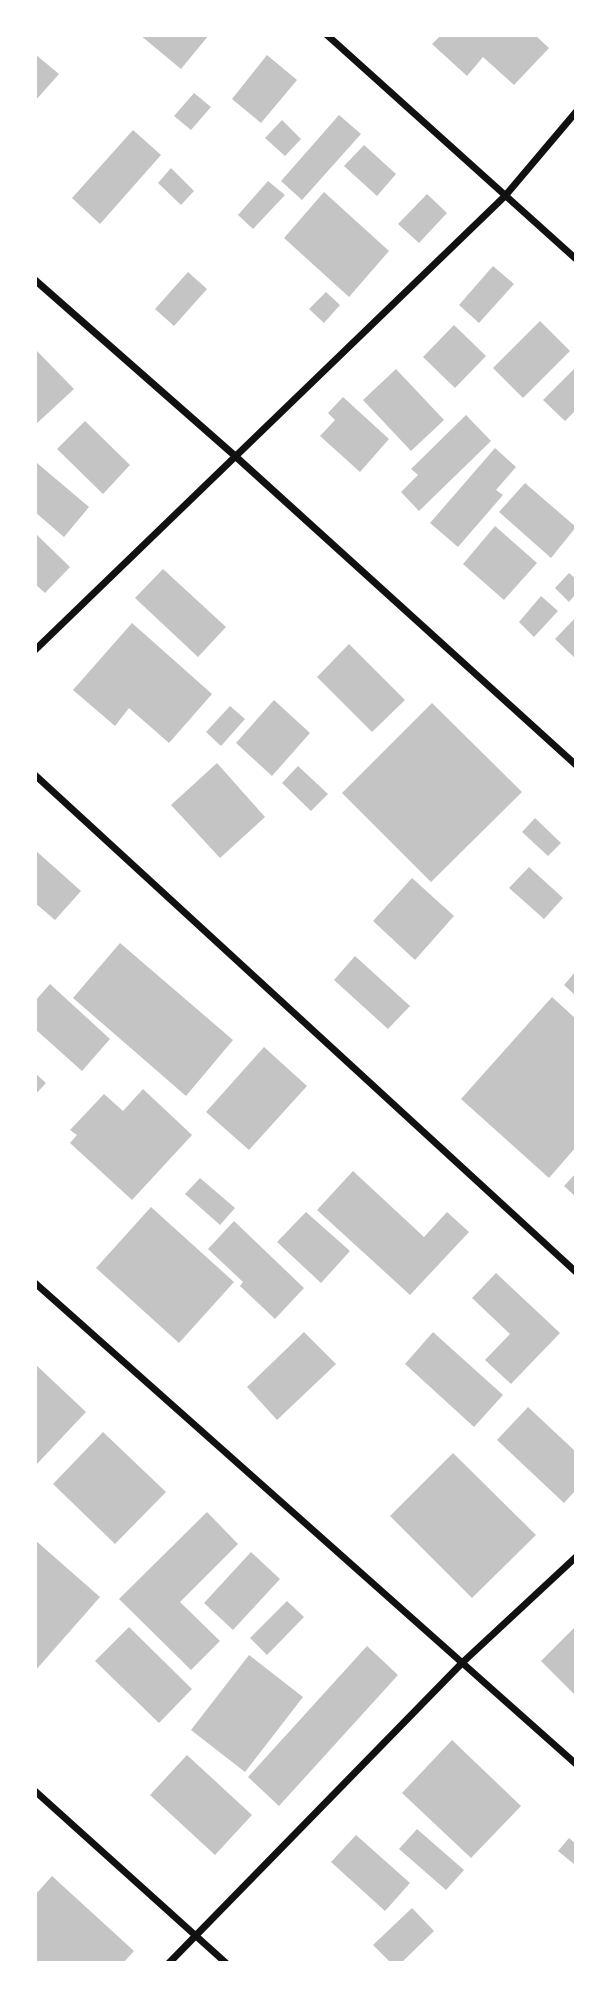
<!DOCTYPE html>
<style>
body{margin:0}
#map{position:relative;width:611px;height:1998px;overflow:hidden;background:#fff;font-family:"DM Sans",sans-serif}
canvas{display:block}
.frame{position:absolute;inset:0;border:37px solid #fff;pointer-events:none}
</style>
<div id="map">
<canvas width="611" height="1998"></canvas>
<div class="frame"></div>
</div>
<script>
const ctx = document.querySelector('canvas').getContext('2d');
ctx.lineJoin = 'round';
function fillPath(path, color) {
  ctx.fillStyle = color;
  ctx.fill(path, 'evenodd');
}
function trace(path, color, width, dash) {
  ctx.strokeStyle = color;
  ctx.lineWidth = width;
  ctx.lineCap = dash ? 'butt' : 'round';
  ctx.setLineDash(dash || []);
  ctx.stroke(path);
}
const building = new Path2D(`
 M140,35h69l-28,34z
 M441,35h94l14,13 -35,37 -31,-28 -16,19 -35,-32z
 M35,54l24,20 -24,27z
 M267,55l30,25 -36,43 -29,-24z
 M194,93l17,14 -20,23 -17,-14z
 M339,115l22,19 -59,66 -21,-19z
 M282,120l19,19 -16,17 -20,-18z
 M133,130l28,25 -61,69 -28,-26z
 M364,145l32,29 -19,22 -33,-30z
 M171,168l23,23 -13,14 -23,-22z
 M268,181l17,14 -32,34 -15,-14z
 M324,192l65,59 -40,46 -65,-59z
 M427,194l20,19 -28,30 -21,-19z
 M493,266l21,18 -35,39 -20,-18z
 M188,272l19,17 -33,37 -19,-17z
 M326,292l14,13 -16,18 -15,-14z
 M540,321l30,30 -47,47 -30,-30z
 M454,325l32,31 -31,32 -32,-31z
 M36,350l38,39 -39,36v-74z
 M576,367v43l-11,11 -22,-21z
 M396,369l48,51 -33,31 -48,-51z
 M343,397l46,42 -29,33 -40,-36 15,-16 -7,-7z
 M466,415l25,26 -72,70 -18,-19 17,-17 -7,-6z
 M85,421l45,44 -27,29 -46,-45z
 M495,448l21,19 -20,23 7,5 -45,52 -28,-24z
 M37,463l52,44 -25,30 -29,-25v-46z
 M525,483l51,44 -25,31 -52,-46z
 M495,526l42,37 -33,37 -41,-36z
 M35,533l35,34 -25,26 -10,-9z
 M163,569l63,58 -28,30 -63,-59z
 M569,573l7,6v15l-7,8 -14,-14z
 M541,596l17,15 -24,26 -15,-15z
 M576,617v42l-21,-20z
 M132,623l80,71 -43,49 -40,-35 -14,18 -42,-36z
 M349,644l56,56 -33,32 -55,-55z
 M274,700l36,33 -38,43 -36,-33z
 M432,703l90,89 -91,90 -89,-89z
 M230,706l15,13 -24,27 -15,-14z
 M217,763l48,54 -45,41 -49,-53z
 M298,766l30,28 -17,17 -29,-28z
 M535,818l26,25 -13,13 -26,-24z
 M35,850l46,41 -26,29 -20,-17z
 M529,867l34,31 -19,21 -35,-31z
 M412,878l42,38 -39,44 -42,-39z
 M120,943l113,97 -47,56 -113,-98z
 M355,956l55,50 -22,23 -54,-49z
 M576,971v25l-12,-11z
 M50,984l60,55 -28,32 -47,-42v-28z
 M552,997l24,22v128l-27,31 -88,-79z
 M264,1047l43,39 -58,64 -43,-38z
 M35,1073l11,10 -11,12z
 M143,1089l49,46 -60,65 -62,-57 7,-8 -7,-5 34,-36 19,17z
 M353,1171l71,66 23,-25 22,20 -59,63 -93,-85z
 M576,1173v24l-12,-11z
 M200,1178l35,30 -15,17 -35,-31z
 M151,1207l83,75 -55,61 -83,-75z
 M306,1212l44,39 -29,32 -44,-41z
 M234,1221l70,67 -29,31 -35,-33 3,-4 -35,-33z
 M496,1273l64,60 -49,51 -26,-24 25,-26 -38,-36z
 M304,1332l32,32 -59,56 -30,-33z
 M433,1332l70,63 -29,32 -69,-63z
 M35,1364l51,48 -51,54z
 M528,1407l48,45v38l-12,13 -67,-63z
 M103,1432l63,60 -51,52 -62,-60z
 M453,1453l83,82 -64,63 -82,-82z
 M207,1512l31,32 -58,58 40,39 -29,29 -72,-71z
 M35,1540l65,57 -65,74z
 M251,1552l29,27 -47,51 -29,-27z
 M287,1601l17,16 -37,38 -17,-17z
 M576,1626v70l-35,-35z
 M129,1627l63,62 -33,34 -64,-62z
 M367,1646l31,29 -119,131 -31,-29z
 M249,1655l54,42 -58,75 -54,-42z
 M452,1740l69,66 -50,52 -69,-65z
 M187,1755l65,60 -37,40 -65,-60z
 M417,1829l47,41 -18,20 -47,-41z
 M356,1835l54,48 -25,28 -54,-49z
 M569,1838l7,6v17l-2,3 -16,-13z
 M52,1876l82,75 -11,12h-88v-68z
 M412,1908l22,23 -33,32h-10l-18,-18z`);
const minor = new Path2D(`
 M327,35l249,224
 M35,280l199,175 342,310
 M35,650l470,-454 71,-84
 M35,775l541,497
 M35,1283l541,481
 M35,1791l191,172
 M169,1963l294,-301 113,-105`);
fillPath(building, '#c4c4c4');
trace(minor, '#111', 7);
</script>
